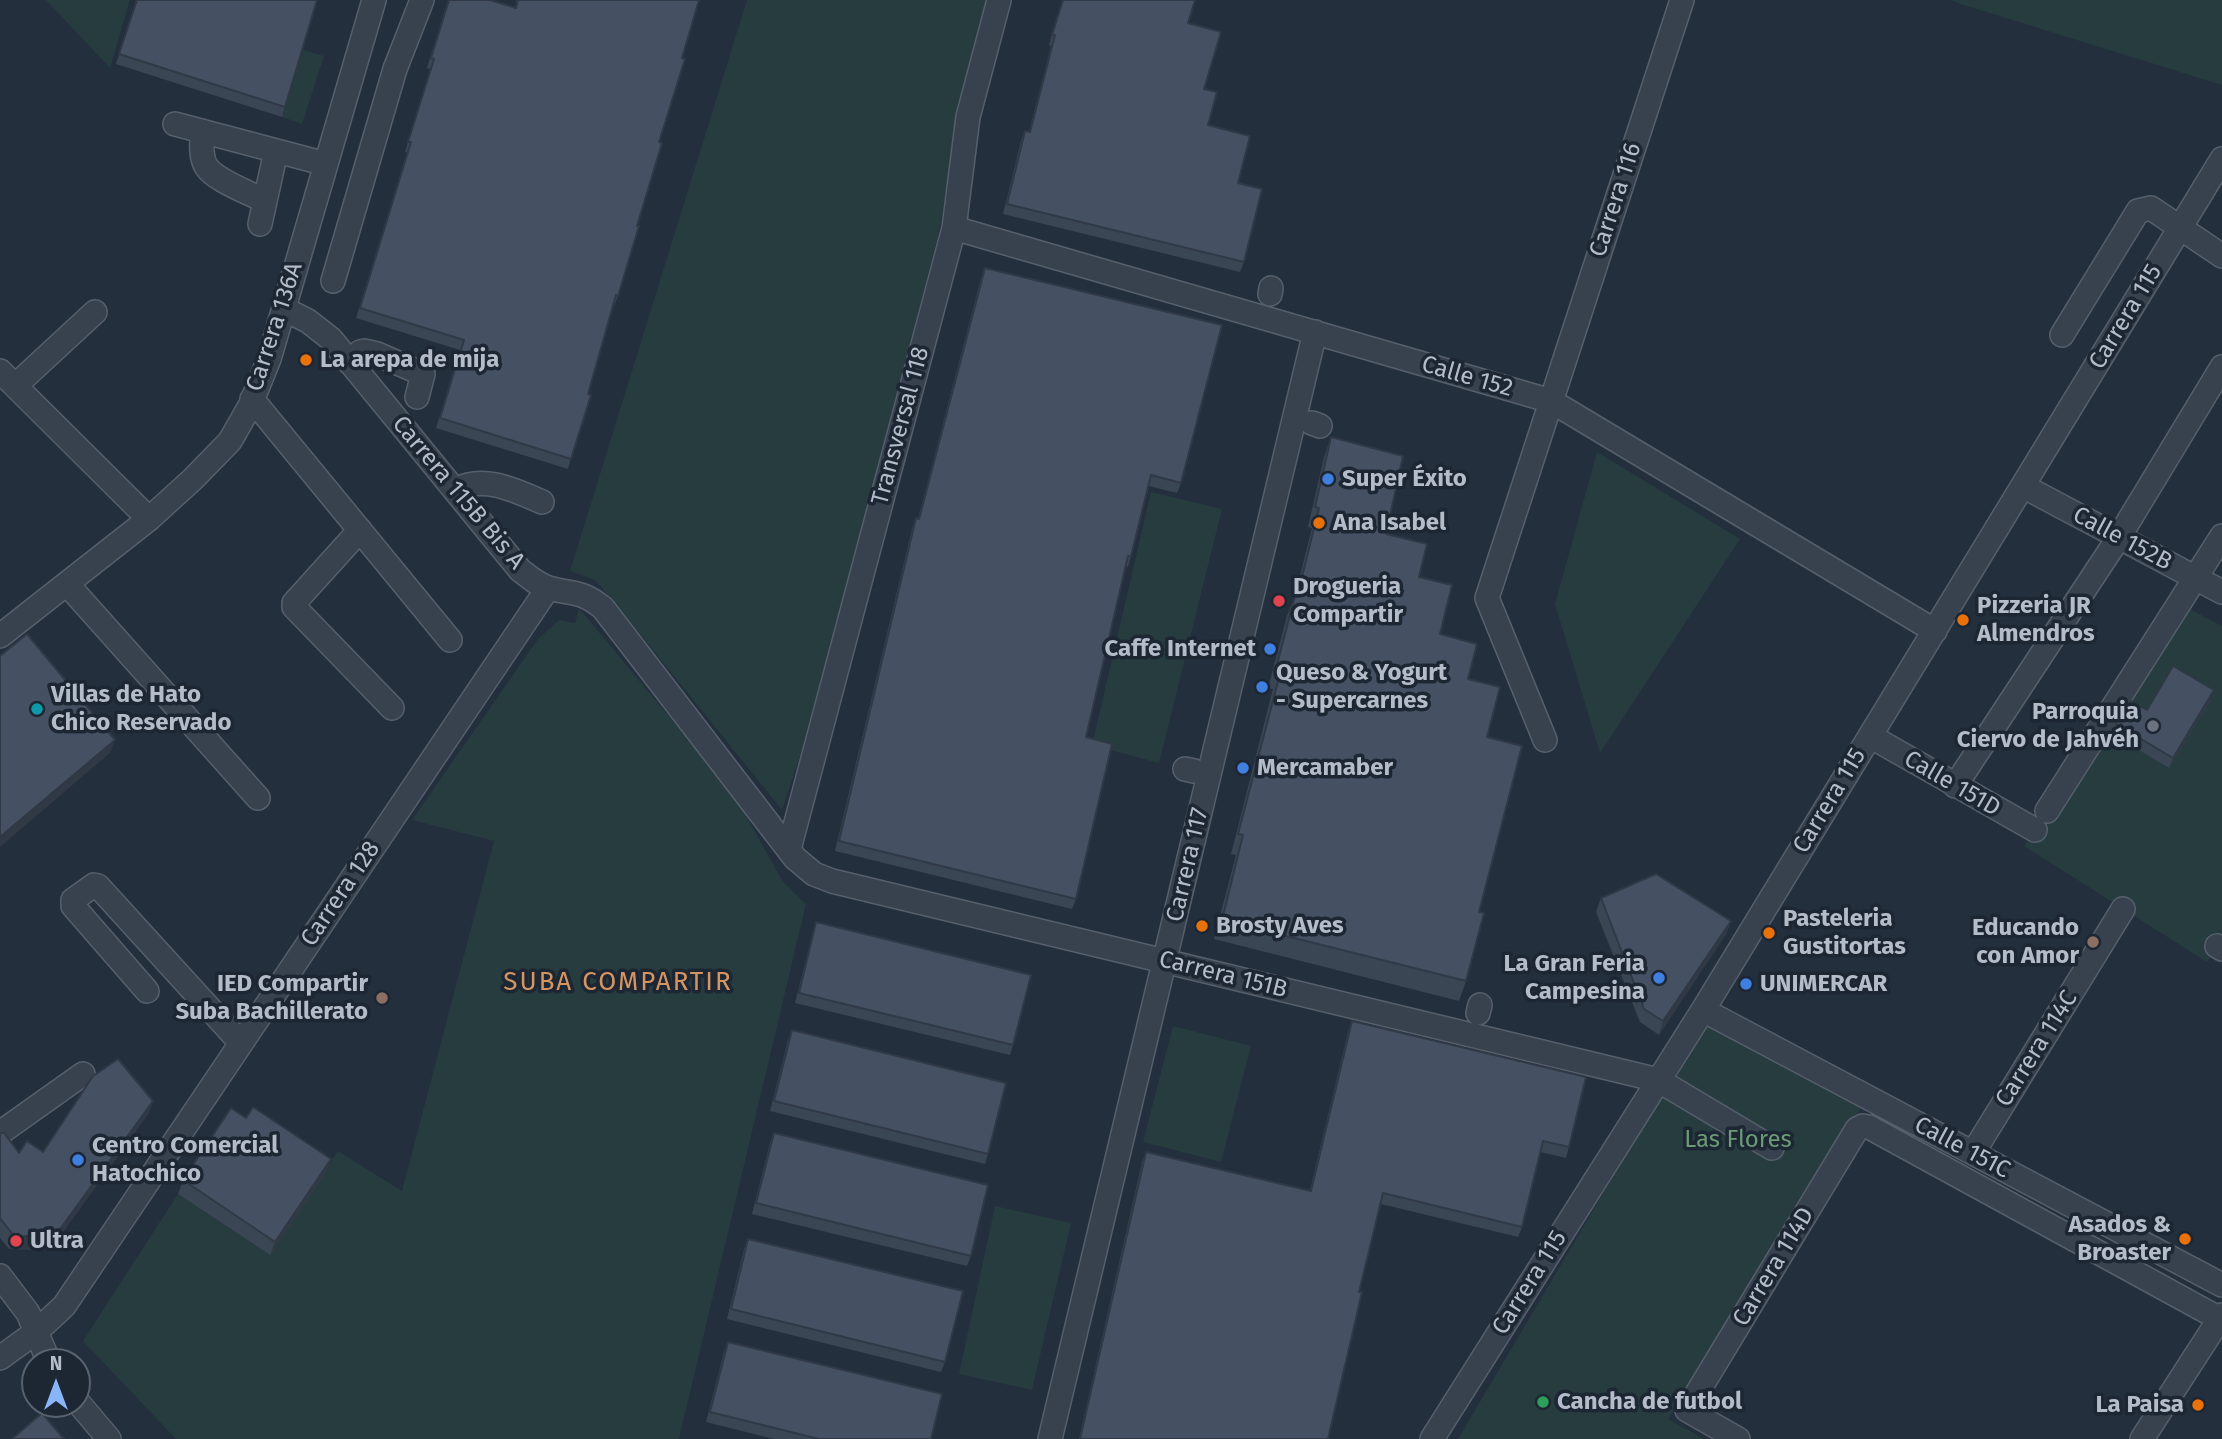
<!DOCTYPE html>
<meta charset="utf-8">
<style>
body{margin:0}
#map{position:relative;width:2222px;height:1439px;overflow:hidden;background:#242f3e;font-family:"Fira Sans",sans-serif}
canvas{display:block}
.north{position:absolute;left:21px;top:1348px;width:70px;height:70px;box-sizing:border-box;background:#1d2633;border:2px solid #59626f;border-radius:50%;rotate:0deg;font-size:19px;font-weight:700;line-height:28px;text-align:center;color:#b4bcc9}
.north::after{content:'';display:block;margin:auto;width:24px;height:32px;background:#8ab4f8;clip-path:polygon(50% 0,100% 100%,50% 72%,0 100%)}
</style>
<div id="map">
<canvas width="2222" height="1439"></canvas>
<div class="north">N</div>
</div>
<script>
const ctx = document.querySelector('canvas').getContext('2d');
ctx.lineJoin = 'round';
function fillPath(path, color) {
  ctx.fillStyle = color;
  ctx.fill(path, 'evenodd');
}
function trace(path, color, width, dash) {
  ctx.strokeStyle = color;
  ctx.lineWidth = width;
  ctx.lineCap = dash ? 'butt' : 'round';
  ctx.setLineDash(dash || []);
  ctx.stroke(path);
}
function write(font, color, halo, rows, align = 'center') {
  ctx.font = font + ' "Fira Sans",sans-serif';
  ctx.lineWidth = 7;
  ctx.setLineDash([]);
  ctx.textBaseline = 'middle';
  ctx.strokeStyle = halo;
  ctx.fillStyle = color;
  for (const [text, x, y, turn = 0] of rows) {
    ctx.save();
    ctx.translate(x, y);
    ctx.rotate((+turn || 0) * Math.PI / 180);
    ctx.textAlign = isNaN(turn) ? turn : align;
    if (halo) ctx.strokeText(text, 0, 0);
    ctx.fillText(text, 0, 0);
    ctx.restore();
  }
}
const green = new Path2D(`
 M46,0h84l-20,68z
 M747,0h241c-24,75 -37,151 -48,229l-133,506 -25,75 -171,-212 -16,-18 -25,-9z
 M1951,0h271v85l-261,-81z
 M303,50l21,6 -22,68 -20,-7z
 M1597,452l143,87 -140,214 -45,-149z
 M1151,492l71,17 -63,254 -67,-18z
 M2180,604l42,22v312l-15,24 -183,-116z
 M579,608l156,188 48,86 23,22 -127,535h-503l-93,-98 95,-147 92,61 68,-104 64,40 92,-350 -82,-21 126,-181 21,-19 16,3z
 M1705,1021l157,85 -194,313 36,20h-246z
 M1173,1026l78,20 -30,116 -78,-20z
 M995,1206l76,17 -39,167 -73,-16z`);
const minor = new Path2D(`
 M175,124l151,40
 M202,131c0,11 -2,25 4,35 8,14 44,27 59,35
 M260,224l16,-73
 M954,228l597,173 384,230
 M333,281l62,-212 27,-69
 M1270,294l1,-6
 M284,309l24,12 23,18 189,231c9,7 18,15 29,18 25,7 32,2 54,20l192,250 19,16 18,7 826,199 114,68
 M2062,335l76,-124 13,-3 71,48
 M350,363l10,-11 4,-1 13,3 46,20 -6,23
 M0,371l149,148
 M15,386l80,-74
 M252,399l198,241
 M1312,423l8,3
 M2023,486l199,106
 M456,490c27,-16 61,1 86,12
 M360,530l-66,73v4l98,101
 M67,584l191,214
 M0,636l149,-117 44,-40 37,-38 20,-35 19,-47 105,-359
 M1870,736l165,94
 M1545,740l-58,-142 195,-598
 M1185,769l9,2
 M1955,786l164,-249 103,-170
 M2047,811l175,-275
 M789,849l165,-621 14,-111 31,-117
 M2217,946l5,3
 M147,991l-74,-85v-6l21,-15 4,1 143,157
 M1703,1010l519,275
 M1478,1013l2,-8
 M0,1133l83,-59
 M1973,1153l150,-244
 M0,1276l28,37 21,49
 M0,1358l36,-26 28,-26 484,-718
 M77,1401l32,38
 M1050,1439l265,-1107
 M1432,1439l271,-429 519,-851
 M1738,1439l-51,-29 170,-281 6,-3 6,1 353,193
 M2142,1439l80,-124`);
const wall = new Path2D(`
 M136,0l149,107 -3,10 -166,-53z
 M448,0l67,8 2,-8h182l-17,58 -64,238 -4,10h-1l-45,163 -132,-41 24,-78 -104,-32 51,-166h-2l25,-83 -3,-1z
 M1062,0h133l-7,23 16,66 4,36 30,58 6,79 -4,10 -237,-58 18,-73 4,-10 4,1 22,-86 -2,-1z
 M985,268l196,215 -4,10 -28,-7 -18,70 -3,11 -2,-1 -40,171 -10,162 -4,10 -237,-58 77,-322 4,-11 2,1 63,-241z
 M1331,437l55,97 33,43 21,57 28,45 19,58 -8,175 -13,69 -7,20 -245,-62 22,-84 -5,-1 42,-165 -5,-1 19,-72 8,-20 17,-68 -4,-1 16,-70z
 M2211,700l-42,68 -57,-34 4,-10 31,-14z
 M1601,898l130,23 -5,13 -67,101 -19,-13 -44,-110z
 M816,922l197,123 -3,10 -215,-52 18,-71z
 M1352,1021l217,126 -3,11 -26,-6 -18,75 -4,10 -137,-33 -22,88 -31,147h-249l63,-277 4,-10 164,38 38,-158z
 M792,1030l196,124 -3,10 -215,-53 18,-71z
 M153,1101l-5,13 -98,136 -41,-1 -9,-11v-105l19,20 24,-1z
 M246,1118l85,41 -5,13 -56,83 -92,-61 5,-14z
 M774,1133l197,123 -4,10 -215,-52 18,-71z
 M748,1239l197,123 -4,10 -214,-53 17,-70z
 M728,1342l203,97h-157l-68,-17 18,-70z`);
const shadedWall = new Path2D(`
 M2214,690l-3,10 -42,68 4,-10z
 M115,740l-5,13 -110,94v-10z
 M1731,921l-5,13 -67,101 4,-14z
 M153,1101l-5,13 -98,136 -41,-1 5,-13z
 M331,1159l-5,13 -56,83 5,-13z`);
const building = new Path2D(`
 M137,0h180l-32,107 -166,-53z
 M449,0h41l26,8 2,-8h181l-17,58 3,1 -26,83 3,1 -25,83h2l-21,70 -2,-1 -28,99 3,1 -20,64 -131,-41 24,-78 -104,-32 51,-166h-3l26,-83 -3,-1z
 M1063,0h132l-7,23 33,9 -17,57 13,3 -9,33 42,11 -12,47 24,6 -18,73 -237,-58 18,-73 5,1 25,-97h-3z
 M985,268l237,57 -41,158 -30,-8 -20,81h-3l-42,181 26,7 -36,155 -237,-58 77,-323 3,1z
 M1331,437l72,19 -17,78 41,10 -8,33 33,8 -12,49 37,10 -9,35 32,8 -13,50 35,9 -43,166 5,1 -18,68 -244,-61 21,-85 -5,-1 43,-164 -5,-2 19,-72 2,1 22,-89 -4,-1z
 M27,634l88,106 -115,97v-181z
 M2173,666l41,24 -41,68 -57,-34 15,-23 16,9z
 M1656,874l75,47 -68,100 -19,-12 -43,-111z
 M816,922l215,53 -18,70 -214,-52z
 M1352,1021l234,56 -17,70 -26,-6 -21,86 -139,-34 -24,99h3l-34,147h-248l66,-287 165,39z
 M792,1030l214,53 -18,71 -214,-53z
 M118,1059l35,42 -98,135h-41l-14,-18v-85h4l15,20 8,-12 16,11 50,-76z
 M253,1107l78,52 -56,83 -92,-62 48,-72 15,10z
 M774,1133l214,52 -17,71 -215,-53z
 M748,1239l215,52 -18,71 -214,-53z
 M728,1342l214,52 -11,45h-112l-109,-27z
 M42,1413l22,26h-52z`);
const markers = [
 [306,360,7,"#e8710a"],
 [1328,479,7,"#3f7fe0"],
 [1319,523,7,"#e8710a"],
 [1279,601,7,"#e0444e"],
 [1963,620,7,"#e8710a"],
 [1270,649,7,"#3f7fe0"],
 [1262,687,7,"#3f7fe0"],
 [37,709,7,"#0f9aa8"],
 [2153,726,7,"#6b7280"],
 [1243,768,7,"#3f7fe0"],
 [1202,926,7,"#e8710a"],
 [1769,933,7,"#e8710a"],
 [2093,942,7,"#8d6e63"],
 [1659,978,7,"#3f7fe0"],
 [1746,984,7,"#3f7fe0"],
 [382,998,7,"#8d6e63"],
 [78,1160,7,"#3f7fe0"],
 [2185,1239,7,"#e8710a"],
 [16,1241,7,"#e0444e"],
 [1543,1402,7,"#2e9e5b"],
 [2198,1405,7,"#e8710a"]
];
const streetNames = [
 ["Carrera 116",1616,200,-72],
 ["Carrera 115",2126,317,-59],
 ["Carrera 136A",275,327,-72],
 ["Calle 152",1467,377,16],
 ["Transversal 118",901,426,-75],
 ["Carrera 115B Bis A",458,493,50],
 ["Calle 152B",2122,539,28],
 ["Calle 151D",1952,784,30],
 ["Carrera 115",1830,801,-59],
 ["Carrera 117",1188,865,-77],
 ["Carrera 128",341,894,-56],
 ["Carrera 151B",1223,975,14],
 ["Carrera 114C",2037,1049,-58],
 ["Calle 151C",1962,1148,28],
 ["Carrera 114D",1774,1267,-59],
 ["Carrera 115",1530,1283,-58]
];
const poiNames = [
 ["La arepa de mija",320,360],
 ["Super Éxito",1342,479],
 ["Ana Isabel",1333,523],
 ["Drogueria",1293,587],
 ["Compartir",1293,615],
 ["Pizzeria JR",1977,606],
 ["Almendros",1977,634],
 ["Caffe Internet",1256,649,"right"],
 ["Queso & Yogurt",1276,673],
 ["- Supercarnes",1276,701],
 ["Villas de Hato",51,695],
 ["Chico Reservado",51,723],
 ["Parroquia",2139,712,"right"],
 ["Ciervo de Jahvéh",2139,740,"right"],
 ["Mercamaber",1257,768],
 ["Pasteleria",1783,919],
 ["Gustitortas",1783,947],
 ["Brosty Aves",1216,926],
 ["Educando",2079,928,"right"],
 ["con Amor",2079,956,"right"],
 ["La Gran Feria",1645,964,"right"],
 ["Campesina",1645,992,"right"],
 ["IED Compartir",368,984,"right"],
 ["Suba Bachillerato",368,1012,"right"],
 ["UNIMERCAR",1760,984],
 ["Centro Comercial",92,1146],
 ["Hatochico",92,1174],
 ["Asados &",2171,1225,"right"],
 ["Broaster",2171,1253,"right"],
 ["Ultra",30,1241],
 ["Cancha de futbol",1557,1402],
 ["La Paisa",2184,1405,"right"]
];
const parkNames = [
 ["Las Flores",1738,1140]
];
const neighbourhoodNames = [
 ["SUBA COMPARTIR",618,983]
];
fillPath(green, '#263c3f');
trace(minor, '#565f6c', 26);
trace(minor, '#38414e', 23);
fillPath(wall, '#3b4654');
fillPath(shadedWall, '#303945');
fillPath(building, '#455162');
trace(building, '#303945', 2);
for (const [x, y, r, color] of markers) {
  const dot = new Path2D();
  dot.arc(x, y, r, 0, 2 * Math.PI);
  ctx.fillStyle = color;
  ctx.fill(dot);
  trace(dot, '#1d2633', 2.5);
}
write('24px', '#b4bcc9', '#1d2633', streetNames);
write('bold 24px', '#b4bcc9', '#1d2633', poiNames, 'left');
write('24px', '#6b9a76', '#1d2633', parkNames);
ctx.letterSpacing = '2px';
write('26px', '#d59563', '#1d2633', neighbourhoodNames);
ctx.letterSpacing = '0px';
</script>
